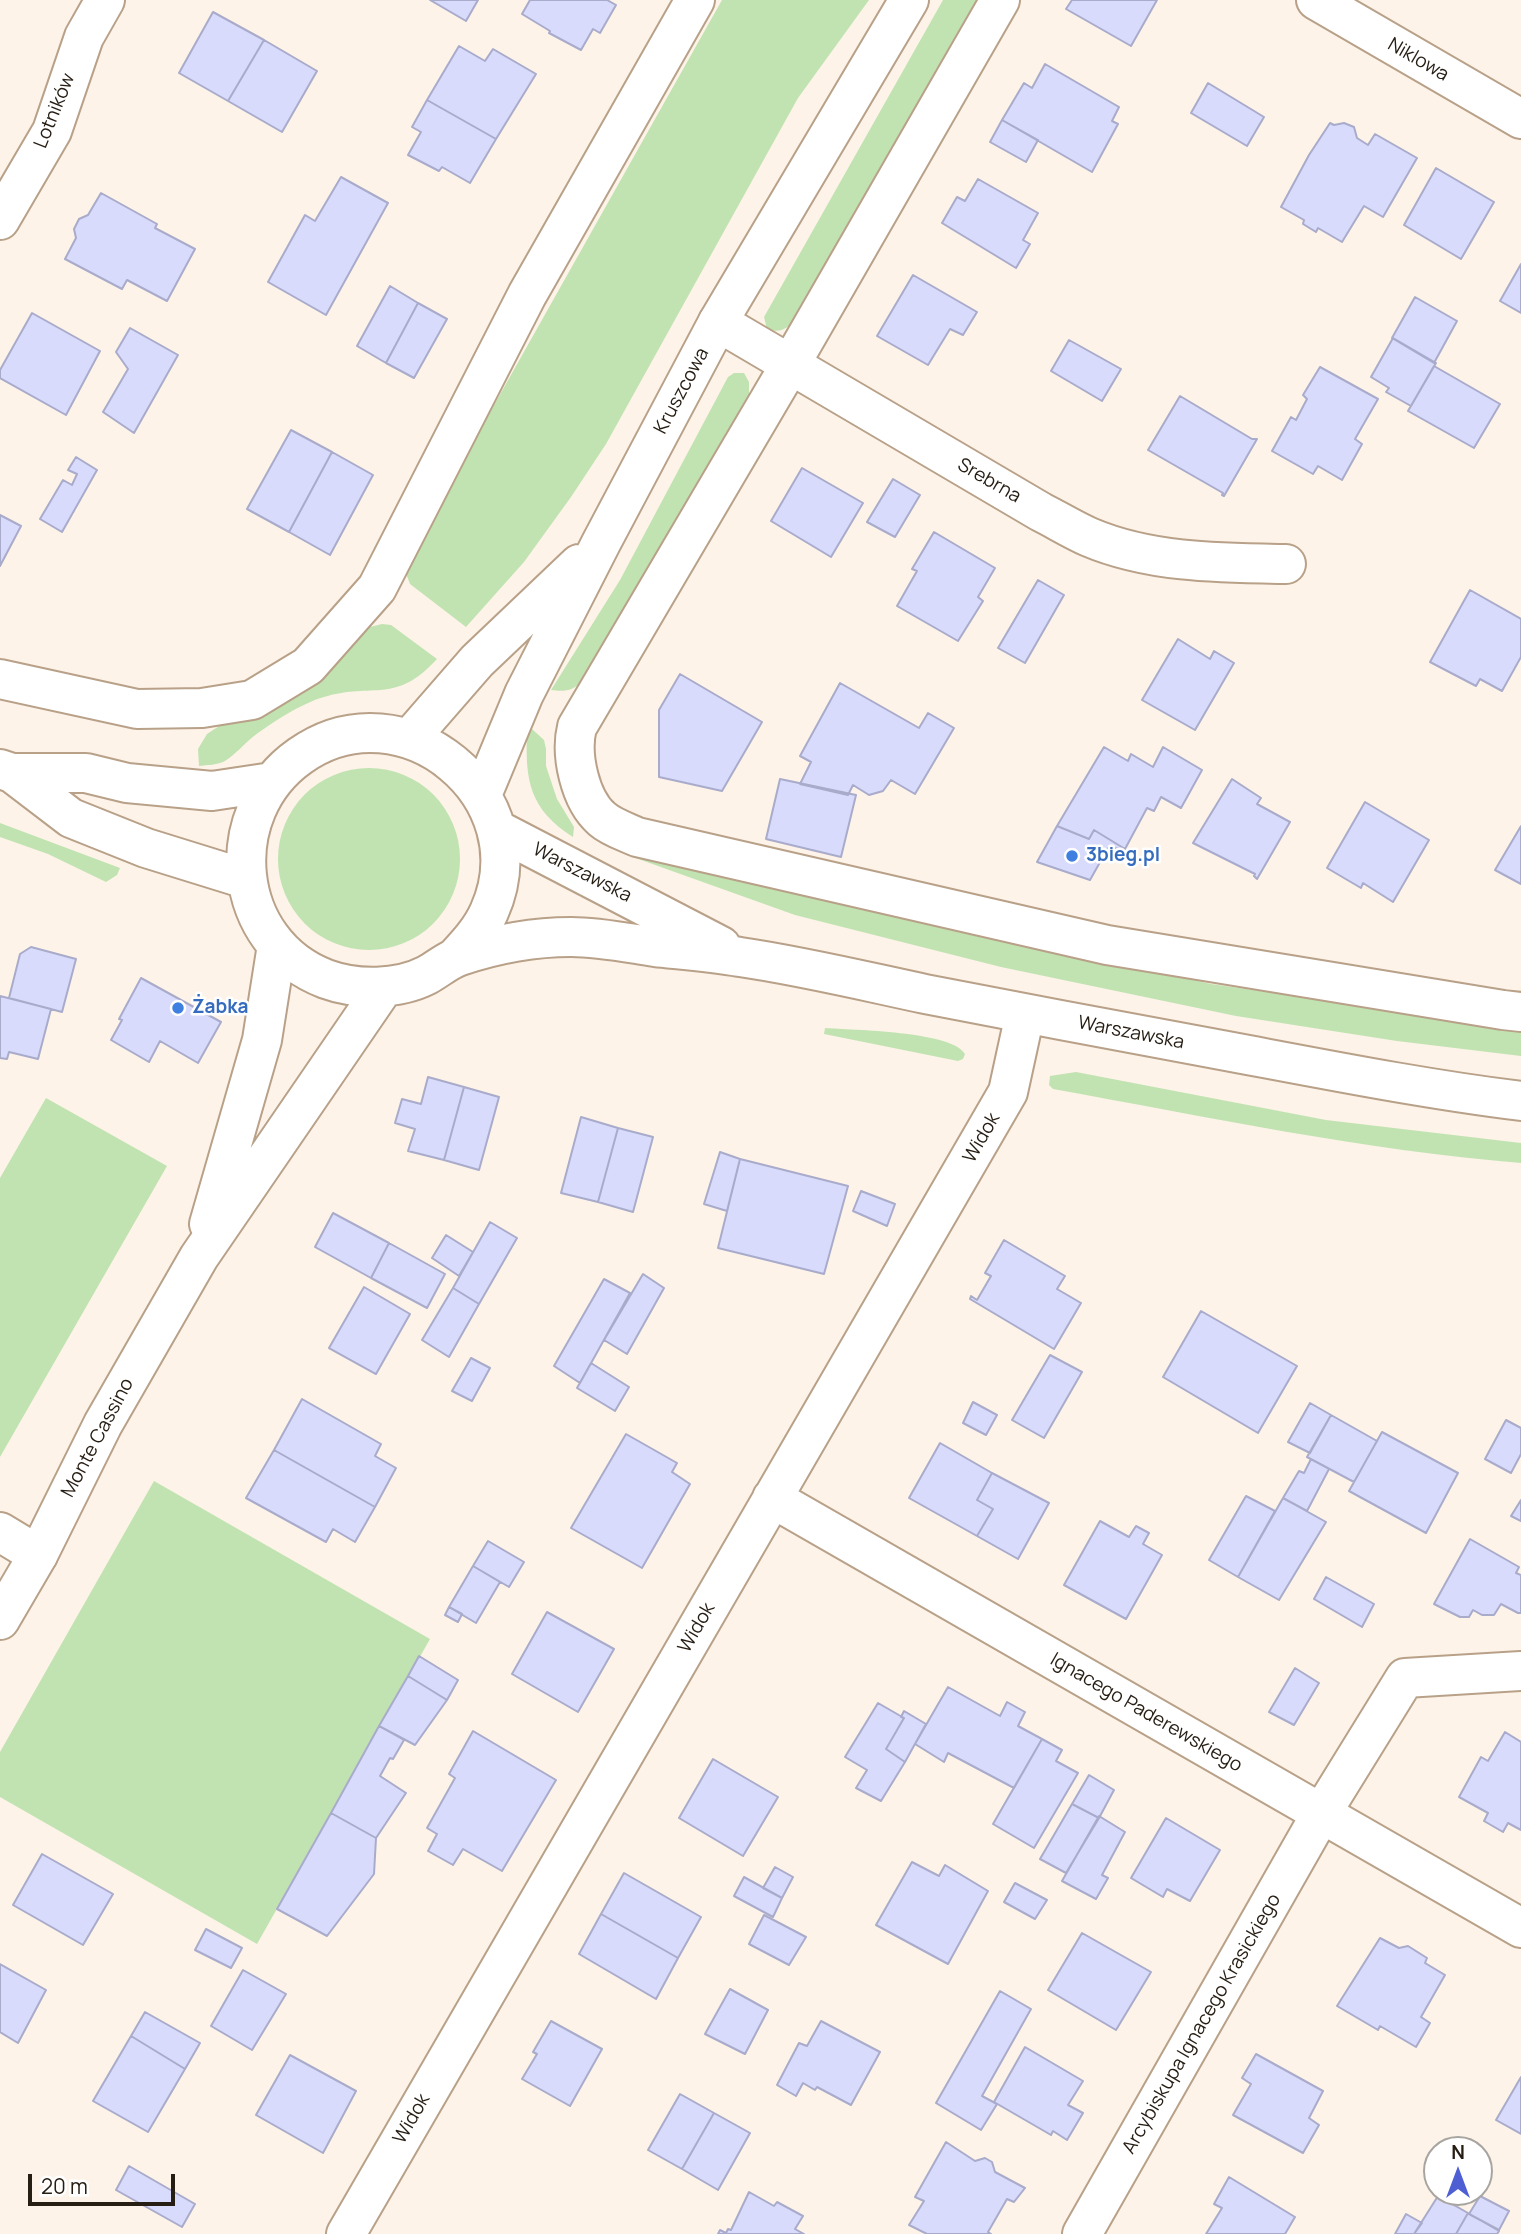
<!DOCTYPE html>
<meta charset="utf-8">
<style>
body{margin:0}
#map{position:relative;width:1521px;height:2234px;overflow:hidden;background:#fdf3e8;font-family:Manrope,sans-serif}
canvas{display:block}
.north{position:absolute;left:1423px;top:2136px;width:70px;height:70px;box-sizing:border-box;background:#fff;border:2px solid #a8a5a1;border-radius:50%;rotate:0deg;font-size:19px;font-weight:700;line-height:28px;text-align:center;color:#261d13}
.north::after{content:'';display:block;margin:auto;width:24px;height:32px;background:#4e5fd4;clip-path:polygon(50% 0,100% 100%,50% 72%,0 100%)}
.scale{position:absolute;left:28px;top:2174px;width:147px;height:32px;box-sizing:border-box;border:4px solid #261d13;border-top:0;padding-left:9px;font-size:21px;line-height:24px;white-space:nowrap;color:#261d13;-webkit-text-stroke:5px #fff;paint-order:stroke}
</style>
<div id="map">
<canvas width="1521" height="2234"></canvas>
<div class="north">N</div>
<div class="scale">20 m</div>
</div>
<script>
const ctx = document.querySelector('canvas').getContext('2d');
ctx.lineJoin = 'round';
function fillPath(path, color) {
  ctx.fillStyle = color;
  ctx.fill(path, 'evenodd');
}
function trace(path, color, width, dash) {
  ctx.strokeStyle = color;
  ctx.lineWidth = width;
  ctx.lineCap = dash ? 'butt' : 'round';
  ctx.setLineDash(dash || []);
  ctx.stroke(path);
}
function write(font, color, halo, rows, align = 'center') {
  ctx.font = font + ' Manrope,sans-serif';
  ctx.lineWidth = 5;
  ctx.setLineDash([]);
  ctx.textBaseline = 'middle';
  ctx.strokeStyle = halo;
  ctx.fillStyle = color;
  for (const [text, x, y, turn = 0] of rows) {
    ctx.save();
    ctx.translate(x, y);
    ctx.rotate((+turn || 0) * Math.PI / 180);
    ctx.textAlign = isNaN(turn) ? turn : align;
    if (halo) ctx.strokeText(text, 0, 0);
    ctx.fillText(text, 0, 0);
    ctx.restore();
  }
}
const green = new Path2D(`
 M722,0h147l-71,98 -192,346 -35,53 -47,65 -58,65 -56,-43 -5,-13 35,-70z
 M943,0h37l-189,325c-8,5 -14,8 -24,4l-3,-12z
 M734,373h10l5,9v12l-166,287c-11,10 -18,11 -32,9l69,-110 108,-203z
 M382,624l9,1 46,34c-42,46 -63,23 -113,38 -22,6 -51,25 -70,39 -10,8 -18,18 -29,25 -7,4 -18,4 -26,5l-1,-17 9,-15 163,-107z
 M532,729l12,11 2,9v17l11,33 17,28 -1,10c-44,-28 -48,-57 -46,-106z
 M278 859a91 91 0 1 1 182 0a91 91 0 1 1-182 0Z
 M0,823l120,45 -3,7 -11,7 -58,-28 -48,-17z
 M625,852l586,132 310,44v28l-124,-15 -161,-25 -235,-49 -206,-52 -165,-59z
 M825,1028c27,2 127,3 140,26l-2,5 -5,2 -134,-27z
 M1076,1072l250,48 195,23v20c-158,-13 -313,-46 -468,-74l-4,-4 1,-9z
 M46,1098l121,68 -167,291v-279z
 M154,1481l276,158 -173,305 -257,-147v-45z`);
const building = new Path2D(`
 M430,0h48l-12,21z
 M530,0h77l9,5 -16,28 -7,-4 -12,21 -32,-17 1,-2 -28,-17z
 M1072,0h85l-26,46 -65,-37z
 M213,12l51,28 -36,61 -49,-28z
 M264,40l53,31 -35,61 -54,-31z
 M459,46l26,15 8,-12 43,25 -40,65 -69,-39z
 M1045,64l74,43 -7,14 6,3 -26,48 -90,-52 22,-37 8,5z
 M1208,83l56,34 -17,29 -56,-33z
 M427,100l69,39 -26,44 -28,-16 -3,4 -31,-16 13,-23 -9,-5z
 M1002,120l36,20 -12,22 -36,-20z
 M1330,123l4,2 10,-2 10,4 3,11 11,7 7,-11 42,24 -34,59 -19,-11 -22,36 -24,-14 -2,4 -13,-8 1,-4 -23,-13 28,-52z
 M1436,168l58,34 -33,57 -57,-34z
 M341,177l47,26 -62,112 -58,-33 37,-67 10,6z
 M978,179l60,34 -15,27 7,4 -14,24 -74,-45 15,-26 8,4z
 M101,193l56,31 -2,4 40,21 -28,52 -40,-21 -5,9 -57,-30 11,-21 -2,-9 5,-10 9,-4z
 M1521,264v49l-21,-12z
 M913,275l64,37 -14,23 -13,-6 -22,36 -51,-29z
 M390,286l28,17 -32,60 -29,-17z
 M1415,297l42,24 -23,42 -42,-25z
 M418,303l29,16 -33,59 -28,-15z
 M32,313l68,38 -34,64 -66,-37v-8z
 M130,328l48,27 -44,78 -31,-21 25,-43 -12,-17z
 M1393,338l43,25 -25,43 -25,-14 3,-4 -18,-11z
 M1069,340l52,29 -19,32 -51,-30z
 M1434,366l66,38 -26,44 -66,-37z
 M1320,367l58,32 -23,40 7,5 -20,36 -24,-14 -5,8 -41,-23 19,-34 5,3 11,-21 -4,-4z
 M1180,396l72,43h5l-33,57 -2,-1 1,-2 -75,-43z
 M291,430l41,22 -43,80 -42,-23z
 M332,452l41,23 -43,80 -41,-23z
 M76,457l21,13 -35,62 -22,-13 23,-39 9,5 5,-11 -9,-4z
 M802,468l61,35 -32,54 -60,-36z
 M893,479l27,16 -25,42 -28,-15z
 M0,515l21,11 -21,40z
 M934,532l61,36 -17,29 5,4 -25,40 -61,-35 20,-35 -5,-2z
 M1038,580l26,15 -39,68 -27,-15z
 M1470,590l51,29v38l-19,34 -22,-12 -4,7 -46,-24z
 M1178,639l32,20 4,-8 20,12 -39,67 -53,-30z
 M680,674l82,48 -40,69 -63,-14v-67z
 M840,683l79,45 9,-15 26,15 -39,66 -24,-14 -8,11 -14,4 -16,-10 -5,10 -48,-11 11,-22 -11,-6z
 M1104,747l24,14 3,-7 22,13 10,-20 39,23 -21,38 -20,-11 -7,14 -7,-3 -22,41 -31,-19 -5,9 -32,-13z
 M780,779l76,16 -15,62 -75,-18z
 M1232,779l29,19 -4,6 33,18 -33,57 -3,-3 1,-2 -62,-31z
 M1365,802l64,38 -36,62 -30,-19 -2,5 -34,-20z
 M1057,826l32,13 5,-9 31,19 -17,-1 -18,32 -53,-18z
 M1521,826v58l-26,-14z
 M31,947l45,12 -14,53 -53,-14 11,-44z
 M141,978l80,44 -23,41 -38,-22 -11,21 -38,-22 11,-20 -3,-1z
 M0,996l51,13 -13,50 -29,-7 -2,7 -7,-1z
 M428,1077l36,10 -20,73 -36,-9 7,-22 -20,-6 7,-24 19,5z
 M464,1087l35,10 -20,73 -35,-10z
 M581,1117l37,11 -20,74 -37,-9z
 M618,1128l35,9 -20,75 -35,-10z
 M720,1152l20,7 -13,52 -23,-7z
 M740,1159l108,27 -24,88 -106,-26z
 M861,1191l34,13 -8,22 -34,-15z
 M333,1213l56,30 -18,35 -56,-31z
 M490,1222l27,16 -38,66 -26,-16z
 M446,1235l27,17 -14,24 -27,-18z
 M1004,1240l61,36 -8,13 24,14 -27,46 -84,-50 1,-3 6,4 14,-24 -6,-3z
 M389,1243l56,31 -18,34 -56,-30z
 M643,1274l21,14 -37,66 -23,-14z
 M604,1279l26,14 -50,90 -26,-17z
 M364,1287l46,27 -34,60 -47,-26z
 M453,1288l26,16 -30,53 -27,-17z
 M1201,1311l96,55 -39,67 -95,-56z
 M1050,1355l32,17 -38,66 -32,-18z
 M471,1358l19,10 -18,33 -20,-10z
 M591,1363l38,24 -14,24 -38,-23z
 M302,1399l79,45 -6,12 21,12 -21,39 -101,-57z
 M973,1402l24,13 -11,20 -23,-12z
 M1310,1403l21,12 -21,38 -22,-11z
 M1331,1415l46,26 -23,41 -47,-25z
 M1506,1420l15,8v26l-10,19 -26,-14z
 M1382,1432l76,41 -32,60 -77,-42z
 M626,1434l51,29 -5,9 18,12 -48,84 -71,-40z
 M940,1443l52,30 -15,27 16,9 -16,27 -68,-38z
 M274,1450l101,57 -20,35 -22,-13 -7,13 -80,-44z
 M1311,1459l18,10 -22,42 -24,-13 16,-27 5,2z
 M992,1473l57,30 -31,56 -41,-23 16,-27 -16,-9z
 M1246,1496l29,15 -37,66 -29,-17z
 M1283,1498l43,24 -47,78 -41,-23z
 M1521,1500v21l-10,-5z
 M1100,1521l29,16 7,-11 13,7 -6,11 19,11 -36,64 -62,-34z
 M1470,1539l49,28 -3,6 5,2v38h-3l-17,-9 -7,11h-12l-9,-5 -4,7h-9l-26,-13z
 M488,1541l36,21 -15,25 -36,-21z
 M473,1566l27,16 -24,41 -27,-16z
 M1326,1577l48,27 -12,23 -48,-28z
 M449,1607l13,7 -4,8 -13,-7z
 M547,1612l67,37 -36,63 -66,-38z
 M419,1656l39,24 -11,20 -39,-24z
 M1295,1668l24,15 -25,42 -25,-13z
 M408,1676l39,24 -32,45 -36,-19z
 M948,1687l52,29 7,-14 18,10 -7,14 24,13 -28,49 -66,-35 -4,9 -29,-18z
 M878,1703l26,15 -18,31 19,13 -24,39 -25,-13 11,-18 -22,-13z
 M904,1711l22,13 -21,38 -19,-13 18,-31 -3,-1z
 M379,1726l25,14 -11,19 -3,-1 -10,18 26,17 -30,45 -45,-25z
 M473,1731l83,49 -54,91 -39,-22 -10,16 -25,-14 9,-17 -10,-6 28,-50 -6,-4z
 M1505,1732l16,10v88l-13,-7 -5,9 -19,-11 4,-8 -29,-16 22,-40 7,4z
 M1042,1739l20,11 -6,11 22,12 -44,75 -41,-24z
 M713,1759l65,38 -35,59 -64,-38z
 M1089,1775l25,15 -15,28 -27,-14z
 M1072,1804l27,14 -33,55 -26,-14z
 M331,1813l45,25 -2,36 -47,62 -50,-27z
 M1099,1816l26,16 -23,43 6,3 -12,21 -34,-18z
 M1166,1818l54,32 -30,51 -23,-12 -4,8 -32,-19z
 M42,1854l71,40 -30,51 -70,-40z
 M912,1862l27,14 6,-11 43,26 -40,73 -72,-39z
 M775,1867l18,10 -11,21 -19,-10z
 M624,1873l77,44 -23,41 -77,-44z
 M744,1877l38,21 -9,19 -39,-21z
 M1015,1883l32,17 -12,19 -31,-17z
 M601,1914l77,44 -22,41 -77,-45z
 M764,1915l42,22 -17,28 -40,-21z
 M206,1929l36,19 -11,20 -36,-18z
 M1082,1933l69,39 -35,58 -68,-40z
 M1380,1938l19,10 9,-2 19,12 -2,5 20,12 -24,42 9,6 -14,24 -36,-21 -2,4 -41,-24z
 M0,1964l46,26 -28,53 -18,-11z
 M243,1970l43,24 -34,56 -41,-24z
 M730,1989l38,21 -23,44 -40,-20z
 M1000,1991l31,18 -49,87 15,8 -16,26 -45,-27z
 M145,2012l55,31 -15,26 -54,-33z
 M551,2021l51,28 -32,57 -48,-27 15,-25 -4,-2z
 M821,2021l59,31 -29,53 -34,-18 -2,3 -12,-7 -7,13 -19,-11 22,-42 8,3z
 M131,2036l54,33 -37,63 -55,-31z
 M1025,2047l58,34 -15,24 15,8 -16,27 -14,-9 -2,4 -57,-33z
 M1256,2054l67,37 -14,27 10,7 -16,28 -70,-38 18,-31 -9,-6z
 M290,2055l66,36 -33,62 -67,-38z
 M1521,2077v57l-25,-14z
 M680,2094l34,19 -32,56 -34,-19z
 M714,2113l36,20 -32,57 -36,-21z
 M946,2142l29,19 10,-3 7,4 3,10 30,16 -11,14 -7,-3 -19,33 3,2h-64l-18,-9 15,-24 -9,-4z
 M129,2166l66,38 -13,23 -66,-37z
 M1229,2177l66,40 -10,17h-79l16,-26 -8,-4z
 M749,2192l25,14 3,-4 26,14 -8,13 9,5h-86l2,-4 6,3 2,-4 3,1z
 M1438,2196l30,17 -12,21h-42z
 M1480,2196l29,15 -10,19 -30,-16z
 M1468,2213l31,18 -2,3h-41z
 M1406,2214l16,9 -8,11h-19z`);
const minor = new Path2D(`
 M1000,0l-210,365 -213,362c-7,28 3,73 25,92 9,8 24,13 35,18l470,108 396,65 18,2
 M1316,0l205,119
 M0,220l52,-89 32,-94 21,-37
 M718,322l323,190c16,8 32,18 48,25 61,26 131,26 197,27
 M0,679l137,30 65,-1 50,-8 56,-34 69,-78 150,-293 168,-295
 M772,1498l749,430
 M0,1532l38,23
 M346,2234l662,-1142 17,-78
 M1082,2234l239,-420 84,-136 116,-7`);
const secondary = new Path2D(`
 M410,738l67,-77 102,-97
 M0,769l12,4h74l41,10 85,8 60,-9
 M12,773l59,45 75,30 100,31
 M482,795l42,-101 77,-151 117,-221 191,-322
 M496,829l225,117
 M455,958c13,-14 26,-28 34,-46 52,-115 -86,-229 -189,-156 -81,57 -69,187 26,223 30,11 72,11 101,-4 11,-6 21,-15 33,-19 36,-12 73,-19 111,-19 28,0 57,6 84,10 29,3 57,5 85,10 62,9 124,24 185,37 102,20 205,39 307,58 96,18 192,37 289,49
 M209,1224l53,-184 15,-95
 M0,1620l38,-65 65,-131 96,-167 185,-270`);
const markers = [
 [1072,856,7,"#3f7fe0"],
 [178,1008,7,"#3f7fe0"]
];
const streetNames = [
 ["Niklowa",1418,60,30],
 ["Lotników",55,111,-68],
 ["Kruszcowa",682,391,-62],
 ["Srebrna",989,481,30],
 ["Warszawska",582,873,27],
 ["Warszawska",1131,1033,11],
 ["Widok",982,1138,-60],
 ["Monte Cassino",98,1438,-62],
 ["Widok",697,1628,-60],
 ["Ignacego Paderewskiego",1146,1713,30],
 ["Arcybiskupa Ignacego Krasickiego",1202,2024,-60],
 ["Widok",412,2119,-60]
];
const shopNames = [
 ["3bieg.pl",1086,856],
 ["Żabka",192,1008]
];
fillPath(green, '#c1e3b1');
fillPath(building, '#d9dbfc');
trace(building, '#a9abcb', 2);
trace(minor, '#b8a188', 42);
trace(secondary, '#b8a188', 42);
trace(minor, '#fff', 38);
trace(secondary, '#fff', 38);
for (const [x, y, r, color] of markers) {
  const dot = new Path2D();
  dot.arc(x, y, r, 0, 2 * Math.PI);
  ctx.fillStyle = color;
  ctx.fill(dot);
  trace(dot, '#fff', 2.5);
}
write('19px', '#261d13', '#fff', streetNames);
write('bold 19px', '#366cbe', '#fff', shopNames, 'left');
</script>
